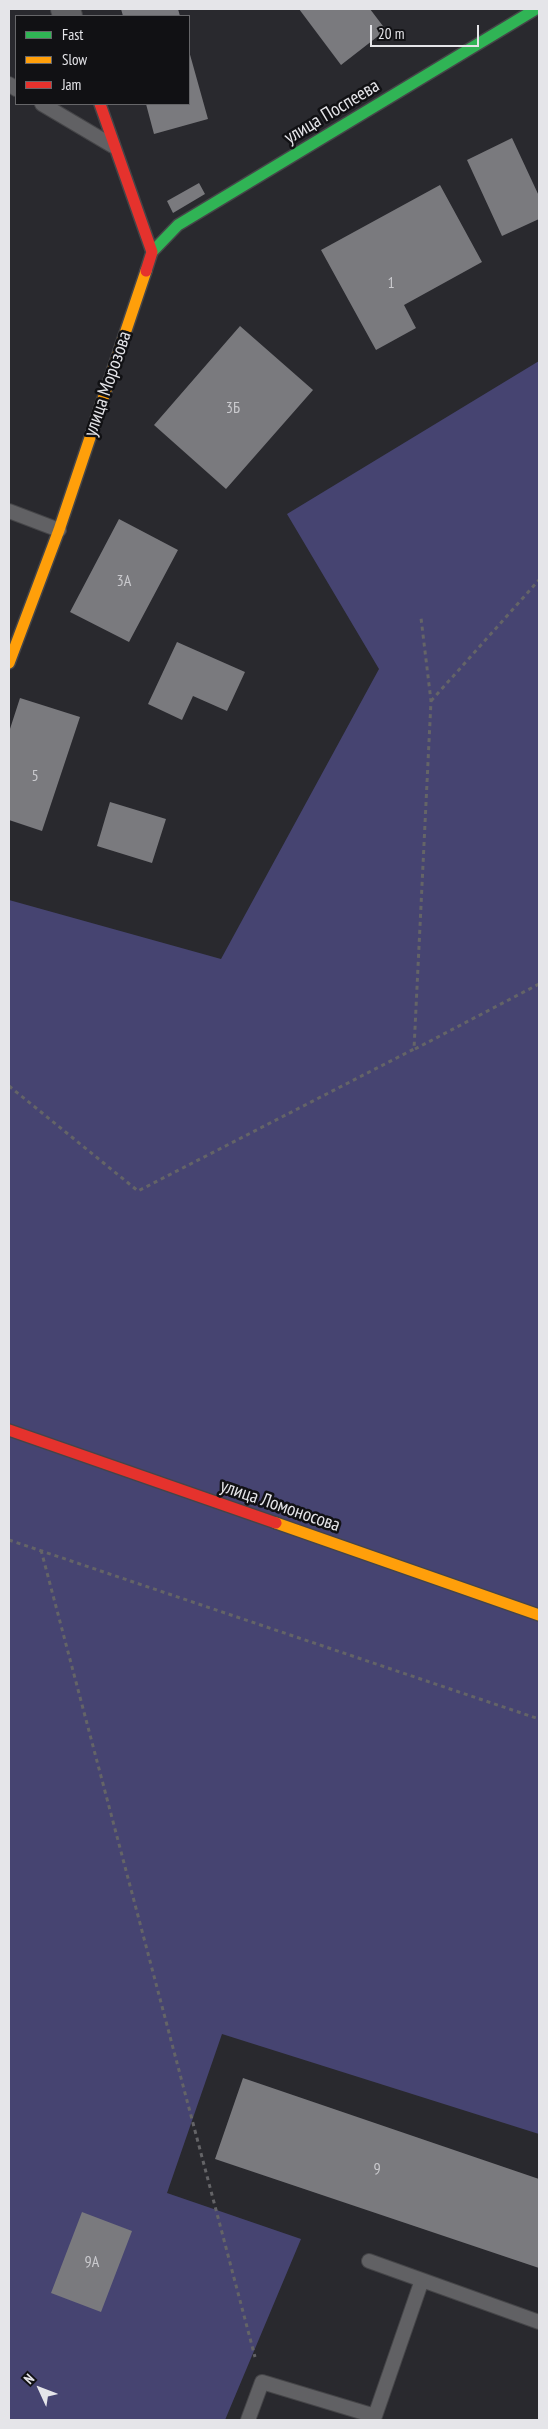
<!DOCTYPE html>
<meta charset="utf-8">
<style>
body{margin:0}
#map{position:relative;width:548px;height:2429px;overflow:hidden;background:#29292e;font-family:"PT Sans Narrow",sans-serif}
canvas{display:block}
.frame{position:absolute;inset:0;border:10px solid #e5e5e9;pointer-events:none}
.legend{position:absolute;left:15px;top:15px;width:175px;height:90px;box-sizing:border-box;background:#111114;border:1px solid #666669;margin:0;padding:6px 9px;list-style:none;font-size:15px;color:#e5e5e9}
.legend li{display:flex;align-items:center;gap:10px;height:25px}
.legend b{width:25px;border:1px solid #666669}
.north{position:absolute;left:15px;top:2364px;width:50px;height:50px;-webkit-text-stroke:4px #111114;paint-order:stroke;rotate:313deg;font-size:14px;font-weight:700;line-height:20px;text-align:center;color:#e5e5e9}
.north::after{content:'';display:block;margin:auto;width:18px;height:22px;background:#e5e5e9;clip-path:polygon(50% 0,100% 100%,50% 72%,0 100%)}
.scale{position:absolute;left:370px;top:25px;width:109px;height:22px;box-sizing:border-box;border:2px solid #e5e5e9;border-top:0;padding-left:6px;font-size:15px;line-height:18px;white-space:nowrap;color:#e5e5e9;-webkit-text-stroke:4px #111114;paint-order:stroke}
</style>
<div id="map">
<canvas width="548" height="2429"></canvas>
<div class="frame"></div>
<ul class="legend">
<li><b style="height:6px;background:#30b455"></b>Fast</li>
<li><b style="height:6px;background:#ff9f0a"></b>Slow</li>
<li><b style="height:6px;background:#e5322d"></b>Jam</li>
</ul>
<div class="north">N</div>
<div class="scale">20 m</div>
</div>
<script>
const ctx = document.querySelector('canvas').getContext('2d');
ctx.lineJoin = 'round';
function fillPath(path, color) {
  ctx.fillStyle = color;
  ctx.fill(path, 'evenodd');
}
function trace(path, color, width, dash) {
  ctx.strokeStyle = color;
  ctx.lineWidth = width;
  ctx.lineCap = dash ? 'butt' : 'round';
  ctx.setLineDash(dash || []);
  ctx.stroke(path);
}
function write(font, color, halo, rows, align = 'center') {
  ctx.font = font + ' "PT Sans Narrow",sans-serif';
  ctx.lineWidth = 5;
  ctx.setLineDash([]);
  ctx.textBaseline = 'middle';
  ctx.strokeStyle = halo;
  ctx.fillStyle = color;
  for (const [text, x, y, turn = 0] of rows) {
    ctx.save();
    ctx.translate(x, y);
    ctx.rotate((+turn || 0) * Math.PI / 180);
    ctx.textAlign = isNaN(turn) ? turn : align;
    if (halo) ctx.strokeText(text, 0, 0);
    ctx.fillText(text, 0, 0);
    ctx.restore();
  }
}
const green = new Path2D(`
 M539,361v1773l-317,-100 -55,159 134,46 -76,181h-216v-1520l212,59 158,-290 -92,-155z`);
const building = new Path2D(`
 M121,9h57l2,7h-57z
 M299,9h71l16,21 -45,35z
 M189,51l19,68 -54,15 -8,-30h43z
 M512,138l27,58v23l-37,17 -35,-76z
 M199,183l6,11 -32,19 -6,-12z
 M440,185l42,77 -78,43 12,23 -40,22 -55,-100z
 M240,326l73,64 -87,99 -72,-64z
 M119,519l59,31 -49,92 -59,-30z
 M177,642l68,30 -18,39 -34,-15 -11,24 -34,-16z
 M20,698l60,19 -38,114 -33,-11v-88z
 M110,802l56,17 -14,44 -55,-17z
 M243,2078l296,101v89l-324,-109z
 M82,2212l50,19 -31,81 -50,-19z`);
const path = new Path2D(`
 M431,701l108,-121
 M415,1049l124,-65
 M9,1086l129,105 276,-142 17,-348 -10,-83
 M9,1540l530,179
 M41,1550l214,807`);
const lane = new Path2D(`
 M9,84l7,5
 M42,104l71,42
 M9,511l50,19
 M369,2261l170,61
 M248,2420l14,-38 113,34 47,-136`);
const street = new Path2D(`
 M65,9l3,7`);
const fast = new Path2D(`
 M152,252l26,-27 358,-216`);
const slow = new Path2D(`
 M9,663l50,-133 87,-259
 M276,1523l263,92`);
const jam = new Path2D(`
 M100,104l52,148 -6,19
 M9,1430l267,93`);
const numberNames = [
 ["1",391,283],
 ["3Б",233,408],
 ["3А",124,581],
 ["5",35,776],
 ["9",377,2169],
 ["9А",92,2262]
];
const streetNames = [
 ["улица Поспеева",332,112,-31],
 ["улица Морозова",108,384,-71],
 ["улица Ломоносова",280,1506,19]
];
fillPath(green, '#464471');
fillPath(building, '#7a7a7e');
trace(lane, '#454548', 16);
trace(street, '#454548', 30);
trace(fast, '#454548', 14);
trace(slow, '#454548', 14);
trace(jam, '#454548', 14);
trace(path, '#646467', 3, [4, 4]);
trace(lane, '#616164', 14);
trace(street, '#616164', 28);
trace(fast, '#30b455', 11);
trace(slow, '#ff9f0a', 11);
trace(jam, '#e5322d', 11);
write('16px', '#cacace', null, numberNames);
write('19px', '#e5e5e9', '#111114', streetNames);
</script>
